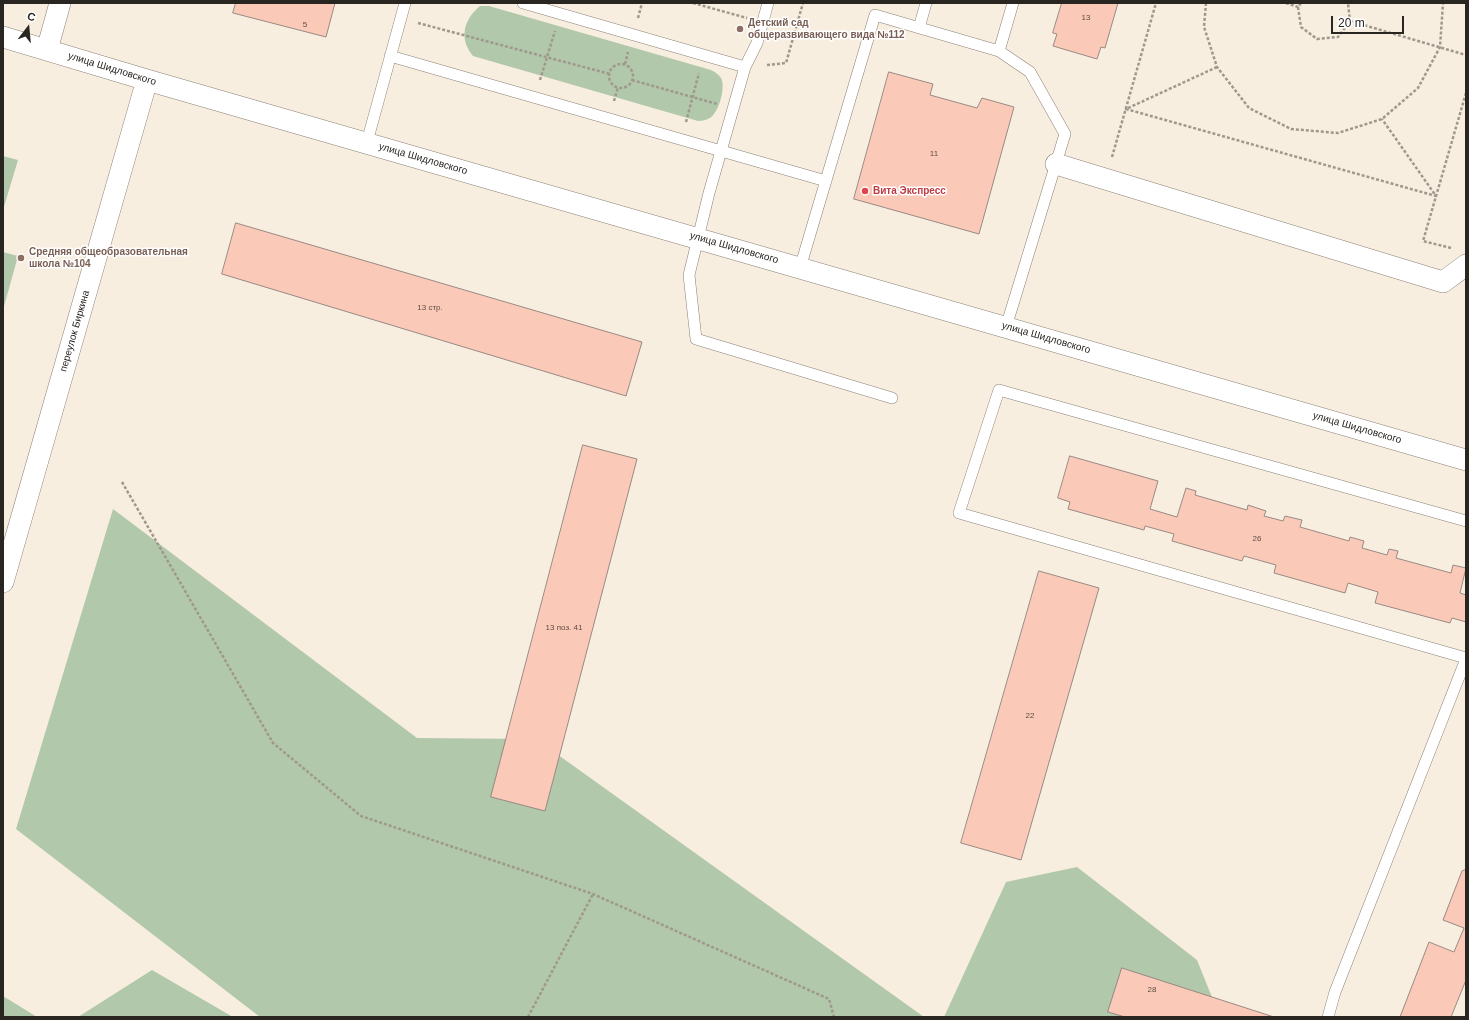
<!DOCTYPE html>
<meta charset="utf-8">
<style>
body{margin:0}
#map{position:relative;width:1469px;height:1020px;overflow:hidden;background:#f8eee0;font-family:Helvetica,sans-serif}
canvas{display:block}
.frame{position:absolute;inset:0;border:4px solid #292520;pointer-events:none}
.north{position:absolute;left:8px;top:8px;width:40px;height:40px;-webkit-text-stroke:3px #fff;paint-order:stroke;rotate:16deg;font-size:11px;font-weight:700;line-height:16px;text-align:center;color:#292520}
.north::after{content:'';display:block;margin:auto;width:14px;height:18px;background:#292520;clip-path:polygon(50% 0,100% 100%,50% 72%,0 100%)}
.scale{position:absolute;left:1331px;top:16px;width:73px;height:18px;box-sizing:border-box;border:2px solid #292520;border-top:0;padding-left:5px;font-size:12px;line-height:14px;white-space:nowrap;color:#292520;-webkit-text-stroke:3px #fff;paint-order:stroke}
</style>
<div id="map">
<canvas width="1469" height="1020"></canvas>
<div class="frame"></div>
<div class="north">С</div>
<div class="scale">20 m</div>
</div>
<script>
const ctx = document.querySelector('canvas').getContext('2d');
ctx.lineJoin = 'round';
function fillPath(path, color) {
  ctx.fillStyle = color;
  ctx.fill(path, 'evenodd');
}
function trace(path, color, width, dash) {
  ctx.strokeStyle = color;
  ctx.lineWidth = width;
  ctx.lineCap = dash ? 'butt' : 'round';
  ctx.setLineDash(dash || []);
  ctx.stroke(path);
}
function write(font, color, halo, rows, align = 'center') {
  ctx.font = font + ' Helvetica,sans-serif';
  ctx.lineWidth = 3;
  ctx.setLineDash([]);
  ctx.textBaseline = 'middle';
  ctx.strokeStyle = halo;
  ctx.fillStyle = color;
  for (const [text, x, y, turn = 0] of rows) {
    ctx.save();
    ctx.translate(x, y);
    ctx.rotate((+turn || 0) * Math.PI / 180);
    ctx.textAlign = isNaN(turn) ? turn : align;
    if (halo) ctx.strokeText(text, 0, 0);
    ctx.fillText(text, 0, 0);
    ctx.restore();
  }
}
const green = new Path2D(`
 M480,6h9l222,64c4,2 7,4 10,8 5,9 -2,34 -11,40 -4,2 -7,3 -12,3l-225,-65c-14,-17 -10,-36 7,-50z
 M3,156l15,4 -15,50z
 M3,252l15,4 -15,54z
 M113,509l304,229 119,1 388,278h-664l-244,-188z
 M1077,867l120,93 23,57h-276l62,-135z
 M152,970l81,47h-155z
 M3,996l34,21h-34z`);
const building = new Path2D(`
 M236,3h99l-9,34 -93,-24z
 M1062,3h56l-13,45 -4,-1 -4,12 -44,-13 4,-12 -4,-1z
 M889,72l44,12 -3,11 47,13 5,-10 32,9 -35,127 -125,-35z
 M236,223l406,119 -16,54 -404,-122z
 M583,445l54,14 -92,352 -54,-14z
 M1070,456l88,25 -8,28 27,8 9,-29 10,3 -1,4 52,15 1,-5 18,6 -2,5 19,5 2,-5 17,4 -2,7 49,14 1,-4 14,4 -2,7 25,7 2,-6 9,2 -2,7 55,15 2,-8 13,3 -6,25 6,2v27l-14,-4 -2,5 -75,-20 3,-11 -30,-9 -3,10 -71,-20 2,-8 -32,-9 -2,5 -70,-20 2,-7 -29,-8 -1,4 -76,-21 2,-7 -12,-4z
 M1039,571l60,17 -78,272 -60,-17z
 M1466,870v110l-15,37h-51l29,-75 25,10 10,-24 -21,-8 19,-49z
 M1122,968l152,49h-149l-17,-5z`);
const path = new Path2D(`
 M693,3l54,15
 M1206,3l-2,24 13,40 32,41 42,21 47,4 44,-14 36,-31 22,-41 3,-44
 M1286,3l12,4
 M1301,3l-3,4 3,20 16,12 21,-2 12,-16 -2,-18
 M638,18l4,-15
 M1350,21l116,34
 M418,23l192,51
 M625,64l3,-12
 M609 76a12 12 0 1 1 24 0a12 12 0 1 1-24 0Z
 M767,65l19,-2 17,-60
 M1217,67l-91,42 310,87 -54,-77
 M540,80l15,-49
 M632,80l85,24
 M614,101l4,-14
 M686,122l13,-49
 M1112,157l44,-154
 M1451,248l-28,-7 43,-148
 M122,482l151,261 88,73 232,78 236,105 5,18
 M528,1017l65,-123`);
const lane = new Path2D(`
 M523,3l222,64 -36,126 -20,82 7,64 196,59
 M919,28l7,-25
 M999,51l14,-48
 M390,56l436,125
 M745,67l12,-24 11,-40
 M367,142l38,-139
 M800,268l75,-253 124,36 31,21 35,62 -59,193
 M1466,521l-467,-131 -40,123 507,145
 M1328,1017l7,-25 131,-333`);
const street = new Path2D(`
 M3,37l144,43 1319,380
 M47,50l13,-47
 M1056,164l387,118 23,-17
 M3,582l144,-502`);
const markers = [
 [740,29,4,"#8d6e63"],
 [865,191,4,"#e0444e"],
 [21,258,4,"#8d6e63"]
];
const numberNames = [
 ["13",1086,18],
 ["5",305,25],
 ["11",934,154],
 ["13 стр.",430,308],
 ["26",1257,539],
 ["13 поз. 41",564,628],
 ["22",1030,716],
 ["28",1152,990]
];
const educationNames = [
 ["Детский сад",748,23],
 ["общеразвивающего вида №112",748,35],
 ["Средняя общеобразовательная",29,252],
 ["школа №104",29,264]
];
const streetNames = [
 ["улица Шидловского",112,69,17],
 ["улица Шидловского",423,159,16],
 ["улица Шидловского",734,248,16],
 ["переулок Биркина",75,331,-74],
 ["улица Шидловского",1046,338,16],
 ["улица Шидловского",1357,428,16]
];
const healthNames = [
 ["Вита Экспресс",873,191]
];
fillPath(green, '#b2c8aa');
fillPath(building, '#fbc9b7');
trace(building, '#988983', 1);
trace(lane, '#8b8276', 12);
trace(street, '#8b8276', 22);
trace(path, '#9f988d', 2.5, [3, 2]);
trace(lane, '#fff', 11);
trace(street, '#fff', 21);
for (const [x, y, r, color] of markers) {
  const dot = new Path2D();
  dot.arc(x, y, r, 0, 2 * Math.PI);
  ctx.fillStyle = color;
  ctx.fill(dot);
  trace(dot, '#fff', 1.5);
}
write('8px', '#5e4e46', null, numberNames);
write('bold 10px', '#785e54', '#fff', educationNames, 'left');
write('10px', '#292520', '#fff', streetNames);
write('bold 10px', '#be3a42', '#fff', healthNames, 'left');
</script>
